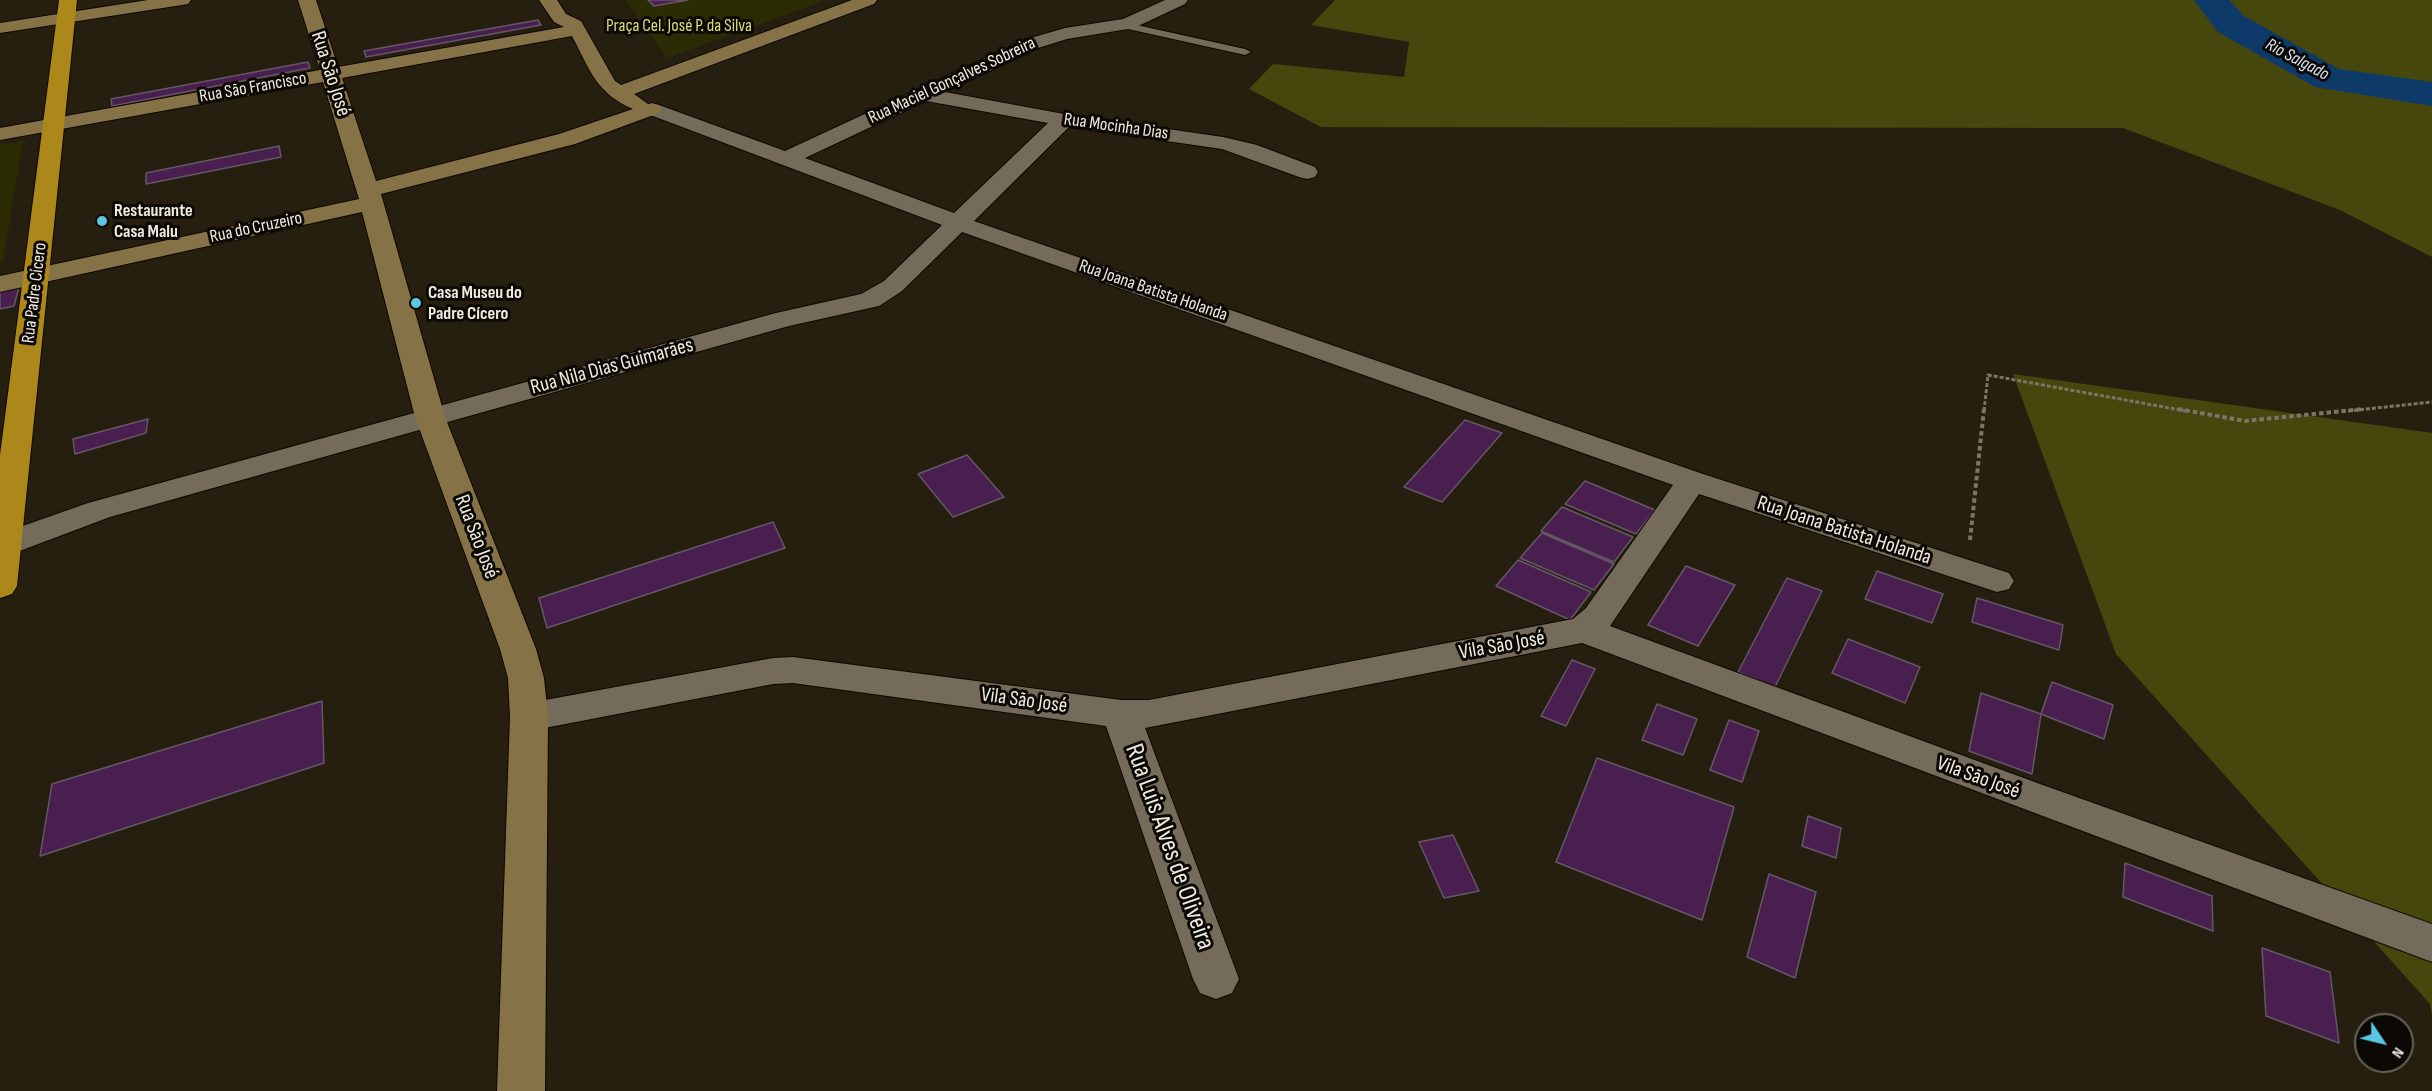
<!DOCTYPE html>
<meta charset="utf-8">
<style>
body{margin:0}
#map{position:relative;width:2432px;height:1091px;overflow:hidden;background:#261f10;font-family:"Sofia Sans Condensed",sans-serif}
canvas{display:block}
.north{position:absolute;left:2354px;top:1013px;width:60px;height:60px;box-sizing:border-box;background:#0c0904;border:2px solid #67635c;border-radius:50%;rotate:125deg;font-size:16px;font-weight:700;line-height:24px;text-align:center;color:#f0ebe1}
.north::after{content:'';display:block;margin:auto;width:21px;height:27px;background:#5ac8e5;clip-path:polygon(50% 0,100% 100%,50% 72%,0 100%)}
</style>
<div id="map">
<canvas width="2432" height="1091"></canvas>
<div class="north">N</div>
</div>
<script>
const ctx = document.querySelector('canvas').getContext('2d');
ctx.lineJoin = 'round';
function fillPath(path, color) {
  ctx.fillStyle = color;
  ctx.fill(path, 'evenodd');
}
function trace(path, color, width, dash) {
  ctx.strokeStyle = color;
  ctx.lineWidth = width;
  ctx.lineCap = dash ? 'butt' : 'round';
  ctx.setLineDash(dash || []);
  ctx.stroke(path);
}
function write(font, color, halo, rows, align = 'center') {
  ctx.font = font + ' "Sofia Sans Condensed",sans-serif';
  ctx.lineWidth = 6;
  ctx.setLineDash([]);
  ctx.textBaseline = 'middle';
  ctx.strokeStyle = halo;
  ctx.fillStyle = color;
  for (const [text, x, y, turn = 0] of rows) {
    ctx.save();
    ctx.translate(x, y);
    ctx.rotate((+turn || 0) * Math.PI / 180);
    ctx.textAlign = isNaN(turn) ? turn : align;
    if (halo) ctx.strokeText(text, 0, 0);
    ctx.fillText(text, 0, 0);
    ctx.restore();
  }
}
const green = new Path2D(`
 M626,0h200l-159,58z
 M23,141l-20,121 -3,1v-118z`);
const forest = new Path2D(`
 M1335,0h1097v257l-92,-47 -217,-82 -802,-1 -72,-38 24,-25 131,13 5,-35 -98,-17z
 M2013,374l419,59v583l-2,-12 -314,-350z`);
const river = new Path2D(`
 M2194,0h35l15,16 95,53 93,13v24l-117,-19 -97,-55z`);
const building = new Path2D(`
 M648,0h40l-34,6z
 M538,20l3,5 -175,32 -2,-6z
 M308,62l2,6 -198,38 -1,-7z
 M279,146l2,11 -135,27v-11z
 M19,287l-5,19 -14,3v-18z
 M148,419l-2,14 -71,21 -2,-15z
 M1465,420l37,13 -60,69 -38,-15z
 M967,455l37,42 -51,20 -35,-43z
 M1585,481l70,29 -19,24 -71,-30z
 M1562,507l71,30 -19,25 -73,-31z
 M773,522l12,26 -238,80 -8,-30z
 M1542,533l72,31 -20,26 -74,-32z
 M1518,560l73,32 -21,28 -74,-34z
 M1686,566l49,19 -37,61 -50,-21z
 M1877,571l66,23 -11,29 -67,-24z
 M1787,578l35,13 -47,96 -37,-15z
 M1977,598l86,27 -4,25 -87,-28z
 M1848,639l72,28 -15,36 -73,-30z
 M1572,660l23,9 -29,57 -25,-10z
 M2052,682l61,23 -9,34 -63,-25z
 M1981,693l60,21 -9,60 -63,-23z
 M322,701l2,62 -284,93 12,-72z
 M1657,704l40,15 -14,36 -41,-15z
 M1729,720l30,11 -17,51 -32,-12z
 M1597,758l137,49 -32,113 -146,-58z
 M1808,816l33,12 -5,30 -34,-12z
 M1453,835l26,56 -35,7 -25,-56z
 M2125,863l87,33 1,35 -90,-34z
 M1769,874l47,18 -21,86 -48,-21z
 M2262,948l68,24 9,71 -73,-27z`);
const pathFar1 = new Path2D(`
 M1984,411l4,-36 198,36
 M2348,411l84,-9`);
const path = new Path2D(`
 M2178,409l67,12 118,-12
 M1970,540l14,-131`);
const lane = new Path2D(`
 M1123,22l122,27 6,3 -6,3 -126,-28 -1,-2z`);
const street = new Path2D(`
 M1165,0h23l-3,4 -51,24 -67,11 -29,9 -93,44 119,22 159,23 34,8 58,22 3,5 -3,5 -8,2 -8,-2 -77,-28 -153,-22 -95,94 729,253 306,99 5,8 -5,8 -12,3 -298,-98 -89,132 430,158 392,140v38l-850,-319 -437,85 94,251 -7,14 -16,6 -16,-6 -7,-14 -87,-253 -313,-43 -20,1 -244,47 -13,-4 -6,-10 6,-10 13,-4 244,-45 20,-1 328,43h28l424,-81 13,-11 87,-123 -711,-253 -60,59 -23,15 -90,20 -679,191 -93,35 -12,3 -5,-2v-19l88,-31 688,-190 85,-19 23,-13 58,-56 -297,-112 -3,-4 3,-4 7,-2 7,2 126,46 239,-111 41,-12 58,-9zM926,101l122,22 -94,90 -149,-55z`);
const secondary = new Path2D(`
 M148,0h43l-3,4 -6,1 -182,28v-10z
 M298,0h18l22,67 226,-40 -10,-5 -15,-22h18l9,14 15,7 34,60 6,4 231,-85h25l-3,4 -240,90 14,10 11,1 3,4 -3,4 -84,31 -194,50 64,223 91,232 8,29 4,39 -3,374h-48l13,-374 -2,-39 -8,-29 -85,-232 -53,-205 -362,80v-16l359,-77 -36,-117 -323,58v-12l320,-58zM572,36c18,34 24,57 61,73l-74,25 -183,47 -34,-103z`);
const highway = new Path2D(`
 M59,0h18l-60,586 -5,8 -12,4v-143z`);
const markers = [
 [102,221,6,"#5ac8e5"],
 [416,303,6,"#5ac8e5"]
];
const farParknames = [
 ["Praça Cel. José P. da Silva",679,26]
];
const farWaternames = [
 ["Rio Salgado",2297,60,28]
];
const farStreetnames = [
 ["Rua Maciel Gonçalves Sobreira",952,81,-25],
 ["Rua São Francisco",253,88,-10],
 ["Rua Mocinha Dias",1116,127,8],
 ["Rua do Cruzeiro",256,228,-12],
 ["Rua Joana Batista Holanda",1153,291,19],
 ["Rua Padre Cícero",35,293,-83]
];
const farPoinames = [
 ["Restaurante",114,211],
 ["Casa Malu",114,232],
 ["Casa Museu do",428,293],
 ["Padre Cícero",428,314]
];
const streetNames = [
 ["Rua São José",330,74,72],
 ["Rua Nila Dias Guimarães",612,367,-15],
 ["Rua Joana Batista Holanda",1844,531,18],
 ["Rua São José",476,537,69],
 ["Vila São José",1502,646,-10],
 ["Vila São José",1024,701,8],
 ["Vila São José",1978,778,20]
];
const nearStreetnames = [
 ["Rua Luis Alves de Oliveira",1169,847,70]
];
fillPath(green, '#2b2c03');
fillPath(forest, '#45470d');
fillPath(river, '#0e3a6a');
fillPath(building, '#491f4f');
trace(building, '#645766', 1.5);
trace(lane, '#0f0800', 2);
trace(street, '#0f0800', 2);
trace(secondary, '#0f0800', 2);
trace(highway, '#0f0800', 2);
trace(pathFar1, '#7b7468', 3, [4, 2]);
trace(path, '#7b7468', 4, [4.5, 3]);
fillPath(lane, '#746b5a');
fillPath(street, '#746b5a');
fillPath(secondary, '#857347');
fillPath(highway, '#ac871a');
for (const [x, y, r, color] of markers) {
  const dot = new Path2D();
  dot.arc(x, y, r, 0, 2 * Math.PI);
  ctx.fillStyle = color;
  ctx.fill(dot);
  trace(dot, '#0c0904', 2);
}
write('18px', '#d9dd78', '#0c0904', farParknames);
write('italic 18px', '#d7e3f3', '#0c0904', farWaternames);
write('18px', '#f0ebe1', '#0c0904', farStreetnames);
write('bold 18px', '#f0ebe1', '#0c0904', farPoinames, 'left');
write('21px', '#f0ebe1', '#0c0904', streetNames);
write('26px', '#f0ebe1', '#0c0904', nearStreetnames);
</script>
